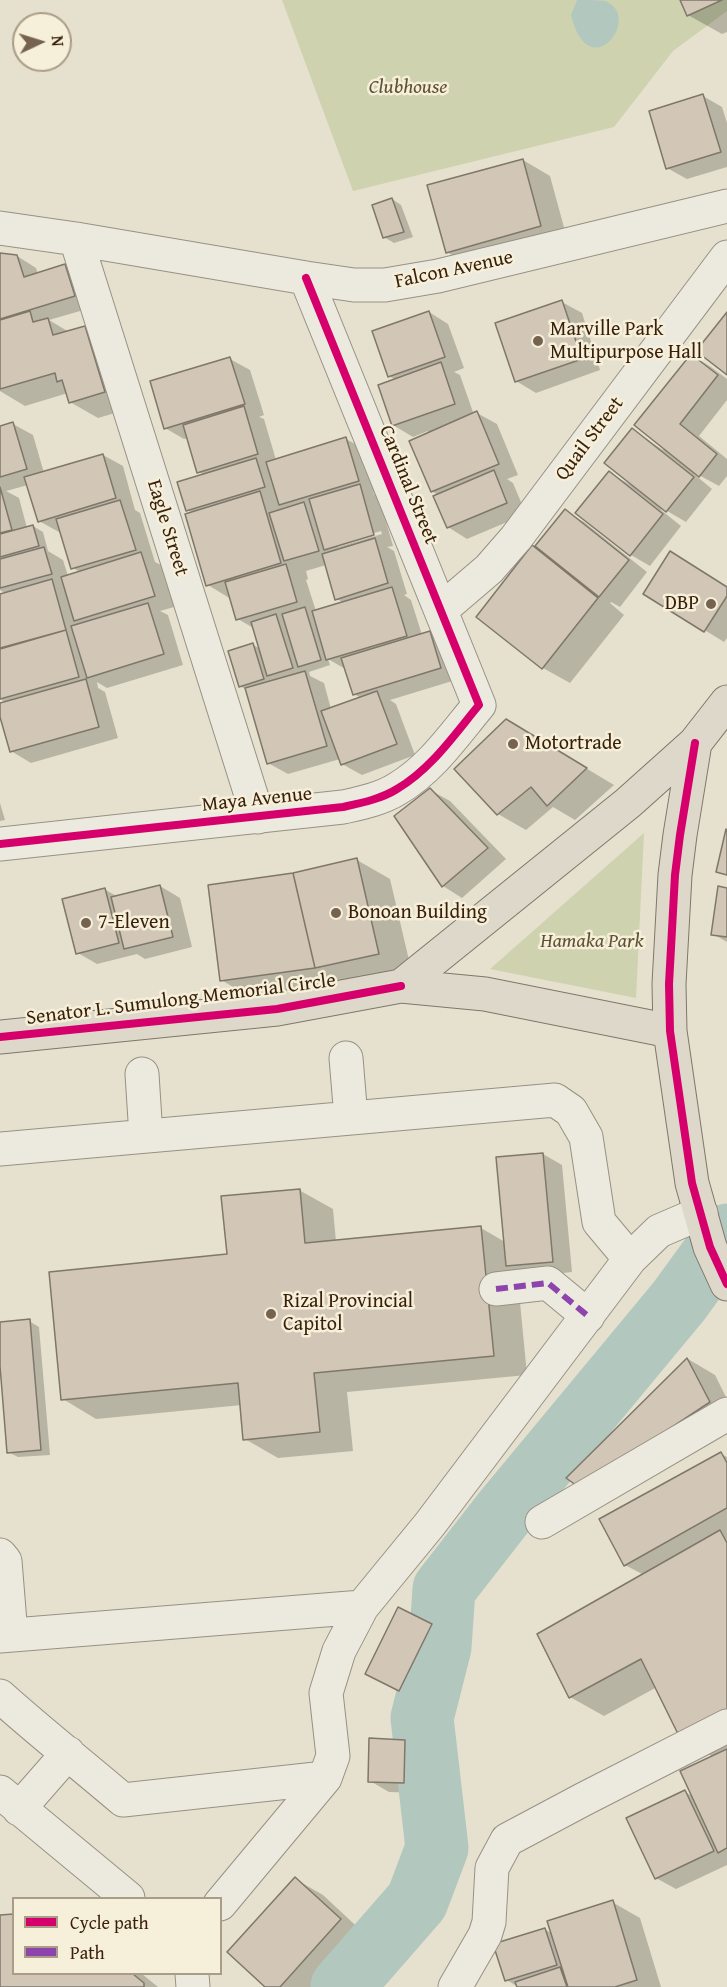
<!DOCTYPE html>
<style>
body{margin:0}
#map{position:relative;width:727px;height:1987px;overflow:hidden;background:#e6e1ce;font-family:"Gentium Book Plus",serif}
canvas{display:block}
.legend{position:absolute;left:12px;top:1897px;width:210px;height:78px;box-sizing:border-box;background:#f6efd9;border:2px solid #aa9c86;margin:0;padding:8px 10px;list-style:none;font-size:18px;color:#381f0a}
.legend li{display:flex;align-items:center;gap:12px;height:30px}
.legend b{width:30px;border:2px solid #aa9c86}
.north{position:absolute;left:12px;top:12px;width:60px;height:60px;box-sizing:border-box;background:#f6efd9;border:2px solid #aa9c86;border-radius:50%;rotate:86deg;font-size:16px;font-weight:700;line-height:24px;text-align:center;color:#381f0a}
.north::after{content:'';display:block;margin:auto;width:21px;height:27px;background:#75634f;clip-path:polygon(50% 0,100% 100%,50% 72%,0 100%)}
</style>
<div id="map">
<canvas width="727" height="1987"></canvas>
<ul class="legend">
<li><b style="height:8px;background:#d6006c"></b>Cycle path</li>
<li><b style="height:8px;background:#8e44ad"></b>Path</li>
</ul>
<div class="north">N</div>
</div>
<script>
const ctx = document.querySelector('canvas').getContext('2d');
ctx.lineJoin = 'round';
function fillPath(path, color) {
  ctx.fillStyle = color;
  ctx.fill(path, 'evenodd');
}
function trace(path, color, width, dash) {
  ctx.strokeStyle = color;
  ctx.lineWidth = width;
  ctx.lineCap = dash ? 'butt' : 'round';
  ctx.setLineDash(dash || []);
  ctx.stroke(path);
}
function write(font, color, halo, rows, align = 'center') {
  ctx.font = font + ' "Gentium Book Plus",serif';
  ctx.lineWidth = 5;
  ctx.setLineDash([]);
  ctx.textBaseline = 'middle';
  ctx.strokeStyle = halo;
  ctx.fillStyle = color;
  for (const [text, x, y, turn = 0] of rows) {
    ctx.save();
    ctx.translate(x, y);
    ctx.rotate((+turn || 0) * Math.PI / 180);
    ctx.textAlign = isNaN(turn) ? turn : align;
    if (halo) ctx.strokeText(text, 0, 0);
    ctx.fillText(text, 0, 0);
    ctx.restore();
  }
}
const green = new Path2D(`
 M282,0h445v11l-54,40 -59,76 -261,64z
 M644,833l-8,165 -146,-29z`);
const water = new Path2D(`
 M577,0c8,0 20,0 28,1 39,15 -16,88 -34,14z`);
const shadow = new Path2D(`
 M681,0h46v32l-5,2 -34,-19z
 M703,96l19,11 5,16v44l-40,12 -20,-11z
 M523,160l27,16 18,66 -94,26 -27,-16z
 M392,199l9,6 12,32 -19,6 -10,-6z
 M0,254l17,2 19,12 2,6 27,-8 20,11 9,30 -45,13 20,12 16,-5 27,16 20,65 -34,10 -28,-16 -2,-9 -43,13 -25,-15z
 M562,302l20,11 18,57 -64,23 -20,-12z
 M429,312l19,12 16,44 -10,4 6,3 14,40 3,-2 20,11 21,51 -11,4 6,4 13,31 -59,25 -19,-12 -10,-32 -6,-4 -4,-60 -15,6 -20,-12 3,-45 -7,-4z
 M691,355l20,12 16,12v21l-28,36 28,23v17l-8,10 -24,-13 -1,1 18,15 -26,33 -24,-14 -1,2 20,16 -31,40 -19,-11 -54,-43 32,-39 24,13 1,-1 -1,-55 30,20 2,-3z
 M230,359l20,11 14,45 -5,2 5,2 12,41 70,-21 20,11 12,42 -5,1 6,4 14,49 -6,1 7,4 13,43 -3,1 7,5 11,35 8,-2 19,11 10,35 -69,21 6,4 19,51 -53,20 -20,-11 -2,-5 -52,15 -20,-11 -21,-73 -7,-4 13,-41 8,4 -6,-20 -17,-10 -7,-20 -23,-14 -15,-72 -5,-3 16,-35 -5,-3 -10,-34 -5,1 -19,-11zM381,531l1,3 -44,13v-3zM326,565l11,34 7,4 -28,8 -10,-31 2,-1 -2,-8zM328,659l19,11 7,24 7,4 -30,11 -7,-26 -14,-7 -1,-4 21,-7z
 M13,424l20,11 11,38 59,-18 20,11 12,44 5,3 15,49 6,3 13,42 -14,4 8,4 15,50 -76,23 -10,-6 1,6 7,4 13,46 -87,25 -20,-12 -11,-39v-7l7,-2 -7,-4v-104l6,-1 -6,-4v-163zM28,485l11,36 20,11h2l12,36 7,4 -12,4 -5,-16 -15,-9 -5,-19 -10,-6 -6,2 -8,-30 -13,-7z
 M565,511l19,11 63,50 -27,35 -9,-5 -1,1 14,12 -54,68 -27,-15 -10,-121 14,9z
 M727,587v51l-3,4 -79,-49z
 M534,737l80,48 -39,35 -22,-13 -27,23 -28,-16 -42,-45z
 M430,790l20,11 56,58 -44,39 -19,-12 -47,-69z
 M0,803l5,17 -5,1z
 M357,860l33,19 22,94 -163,23 -28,-16 73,-105z
 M160,886l20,12 12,49 -47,12 -8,-5 -40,10 -19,-11 26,-64 14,8z
 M727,889v53l-14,-8z
 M543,1154l19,11 10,107 -45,5 -10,-6 10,104 -180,17 6,59 -75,7 -33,-19 -3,-34 -146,14 -33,-20 165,-143 71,-66 34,19 3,33 145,-14 24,14z
 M29,1321l10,6 11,128 -32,2 -10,-5 -8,-105v-23z
 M688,1359l27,16 12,24v26l-158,52z
 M721,1454l6,3v408l-51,24 -20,-11 29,-86 9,5 19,-40 -31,-18 -25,-52 -53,29 -34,-19 74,-122 -19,-10z
 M399,1609l52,28 -32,64 -52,-27z
 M405,1741l19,12 -1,40 -34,-1 -19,-11z
 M295,1879l28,16 44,41 -46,51h-54z
 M612,1902l28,16 21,69h-143l-11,-7 37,-51 9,5z
 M0,1917l14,57h128l16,13h-158z`);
const river = new Path2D(`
 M342,1987l75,-86 20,-53 -15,-130 18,-71 4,-58 60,-77 175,-211 48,-66`);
const building = new Path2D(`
 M680,0h42l-35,16z
 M703,94l18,58 -55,17 -17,-58z
 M523,159l18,67 -95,27 -19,-68z
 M392,198l12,34 -21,6 -11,-33z
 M0,253l17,2 7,22 41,-13 10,32 -75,23z
 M562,300l20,59 -67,23 -20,-59z
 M30,311l3,11 15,-4 5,17 32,-9 20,66 -36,11 -7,-23 -5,2 -2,-9 -55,16v-69z
 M429,311l16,46 -57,20 -16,-46z
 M727,312v63l-31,-24z
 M691,354l27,21 -38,49 37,30 -18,23 -65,-52z
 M230,357l15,47 -81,25 -14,-48z
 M441,362l14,42 -63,22 -14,-41z
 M244,406l14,48 -61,19 -14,-48z
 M477,411l22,53 -68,28 -22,-51z
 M13,422l14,47 -27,8v-51z
 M632,428l62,49 -28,35 -62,-49z
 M346,437l13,44 -80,24 -13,-43z
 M103,454l13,44 -78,24 -14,-45z
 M256,458l9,29 -79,24 -9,-29z
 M494,470l13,33 -60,25 -14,-32z
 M609,471l54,43 -33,42 -55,-43z
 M360,484l14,51 -50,15 -15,-51z
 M0,487l12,43 -12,3z
 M260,491l21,72 -75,23 -21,-72z
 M120,500l16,50 -65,19 -15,-50z
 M304,502l15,49 -35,10 -15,-48z
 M565,509l64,51 -30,37 -64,-51z
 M33,525l6,21 -39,11v-23z
 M375,538l13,45 -53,17 -13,-46z
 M532,545l66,53 -56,71 -66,-52z
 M44,547l8,27 -52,14v-29z
 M670,551l57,36v9l-23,36 -61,-38z
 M141,552l14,44 -81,25 -13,-44z
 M286,564l11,38 -61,18 -11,-38z
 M52,579l14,51 -66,18v-54z
 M392,587l15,49 -81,24 -14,-49z
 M148,603l16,51 -77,24 -16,-52z
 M305,607l16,53 -23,7 -16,-53z
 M276,614l17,54 -26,8 -16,-54z
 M66,630l13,47 -79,22v-50z
 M430,631l11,37 -88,27 -12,-37z
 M253,643l11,36 -25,8 -11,-36z
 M305,671l22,75 -60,18 -22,-76z
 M86,679l13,48 -89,25 -10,-35v-14z
 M377,691l20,53 -56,21 -20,-54z
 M506,719l81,49 -40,38 -16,-19 -34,28 -43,-46z
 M430,788l58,60 -46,39 -48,-71z
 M726,829l1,1v45l-11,-3z
 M357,858l22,96 -64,14 -22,-95z
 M293,873l22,95 -95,13 -12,-96z
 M160,885l13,52 -49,12 -13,-52z
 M718,886l9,2v49l-16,-2z
 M105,888l14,55 -43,11 -14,-55z
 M543,1153l10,109 -47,4 -10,-109z
 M300,1189l5,54 176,-17 13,130 -180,17 6,59 -77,8 -5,-57 -177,17 -12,-128 178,-18 -6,-58z
 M30,1319l11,131 -34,3 -7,-87v-44z
 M687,1358l23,44 -130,86 -14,-10z
 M721,1452l6,11v45l-103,58 -25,-47z
 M720,1530l7,13v172l-46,25 -40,-81 -72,39 -32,-64z
 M398,1607l34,17 -33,67 -34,-17z
 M369,1738l36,2 -1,43 -36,-1z
 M727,1749v99l-9,5 -38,-82z
 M685,1790l29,61 -59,28 -29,-61z
 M295,1877l46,42 -61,68h-15l-38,-35z
 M613,1900l24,80 -22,7h-47l-21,-66z
 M14,1914v60h119l11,9v4h-144v-72z
 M545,1928l12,37 -52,16 -12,-37z
 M560,1967l7,20h-50l-2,-5z`);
const minor = new Path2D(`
 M0,228l76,11 230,39 48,7h31l53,-9 289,-70
 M76,239l182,578
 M441,610l48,-41 27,-31 211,-281
 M0,844l343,-37c18,-4 38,-8 54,-18 34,-20 57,-54 82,-84l-173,-427
 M346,1058l5,60
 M142,1074l4,62
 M0,1149l555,-49 16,11 15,26 13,85 31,37
 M496,1289l52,-6 40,33
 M542,1522l185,-108
 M0,1555l5,6 6,74
 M0,1636l362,-29
 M0,1696c40,36 82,69 123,104l202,-22
 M0,1792l128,106
 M19,1809l49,-56
 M220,1904l105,-126 8,-22 -7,-63 13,-42 23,-44 68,-83 200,-265 29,-28 42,-18
 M192,1974l1,13
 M455,1987l30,-52 4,-13 3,-54 15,-28 77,-41 143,-73`);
const major = new Path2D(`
 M727,702l-32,41 -15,92 -5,40 -6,109 1,47 22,152 18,64 17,37
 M401,986l227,-183 67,-60
 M0,1037l277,-28 124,-23 84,8 185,37`);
const quiet = new Path2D(`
 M496,1289l52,-6 40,33`);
const cycleway = new Path2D(`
 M695,743l-15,92 -5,40 -6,109 1,47 22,152 18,64 17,37
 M0,844l343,-37c18,-4 38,-8 54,-18 34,-20 57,-54 82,-84l-173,-427
 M0,1037l277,-28 124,-23`);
const markers = [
 [538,341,6,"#75634f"],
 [711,604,6,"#75634f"],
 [513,744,6,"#75634f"],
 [336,913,6,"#75634f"],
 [86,923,6,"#75634f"],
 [271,1314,6,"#75634f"]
];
const parkNames = [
 ["Clubhouse",408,88],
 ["Hamaka Park",592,942]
];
const streetNames = [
 ["Falcon Avenue",454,270,-12],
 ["Quail Street",590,439,-53],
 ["Cardinal Street",408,485,68],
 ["Eagle Street",167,528,73],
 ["Maya Avenue",257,800,-6],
 ["Senator L. Sumulong Memorial Circle",181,1000,-7]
];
const poiNames = [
 ["Marville Park",550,330],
 ["Multipurpose Hall",550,353],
 ["DBP",699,604,"right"],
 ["Motortrade",525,744],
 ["Bonoan Building",348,913],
 ["7-Eleven",98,923],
 ["Rizal Provincial",283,1302],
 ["Capitol",283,1325]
];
fillPath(green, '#ced2ae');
fillPath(water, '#b2c8bf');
fillPath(shadow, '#0003');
trace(river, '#b2c8bf', 63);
fillPath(building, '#d2c7b7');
trace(building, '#7e776a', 1.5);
trace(minor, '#979184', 35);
trace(major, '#7e776a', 35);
trace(minor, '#ece9df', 33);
trace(major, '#ded8ca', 33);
trace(quiet, '#8e44ad', 6, [12, 6]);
trace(cycleway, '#d6006c', 8);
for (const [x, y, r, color] of markers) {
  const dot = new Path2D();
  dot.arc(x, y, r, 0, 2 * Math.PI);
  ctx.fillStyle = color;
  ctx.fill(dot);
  trace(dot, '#f6efd9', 2);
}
write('italic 20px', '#5f5133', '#f6efd9', parkNames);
write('20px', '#381f0a', '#f6efd9', streetNames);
write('20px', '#381f0a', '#f6efd9', poiNames, 'left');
</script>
